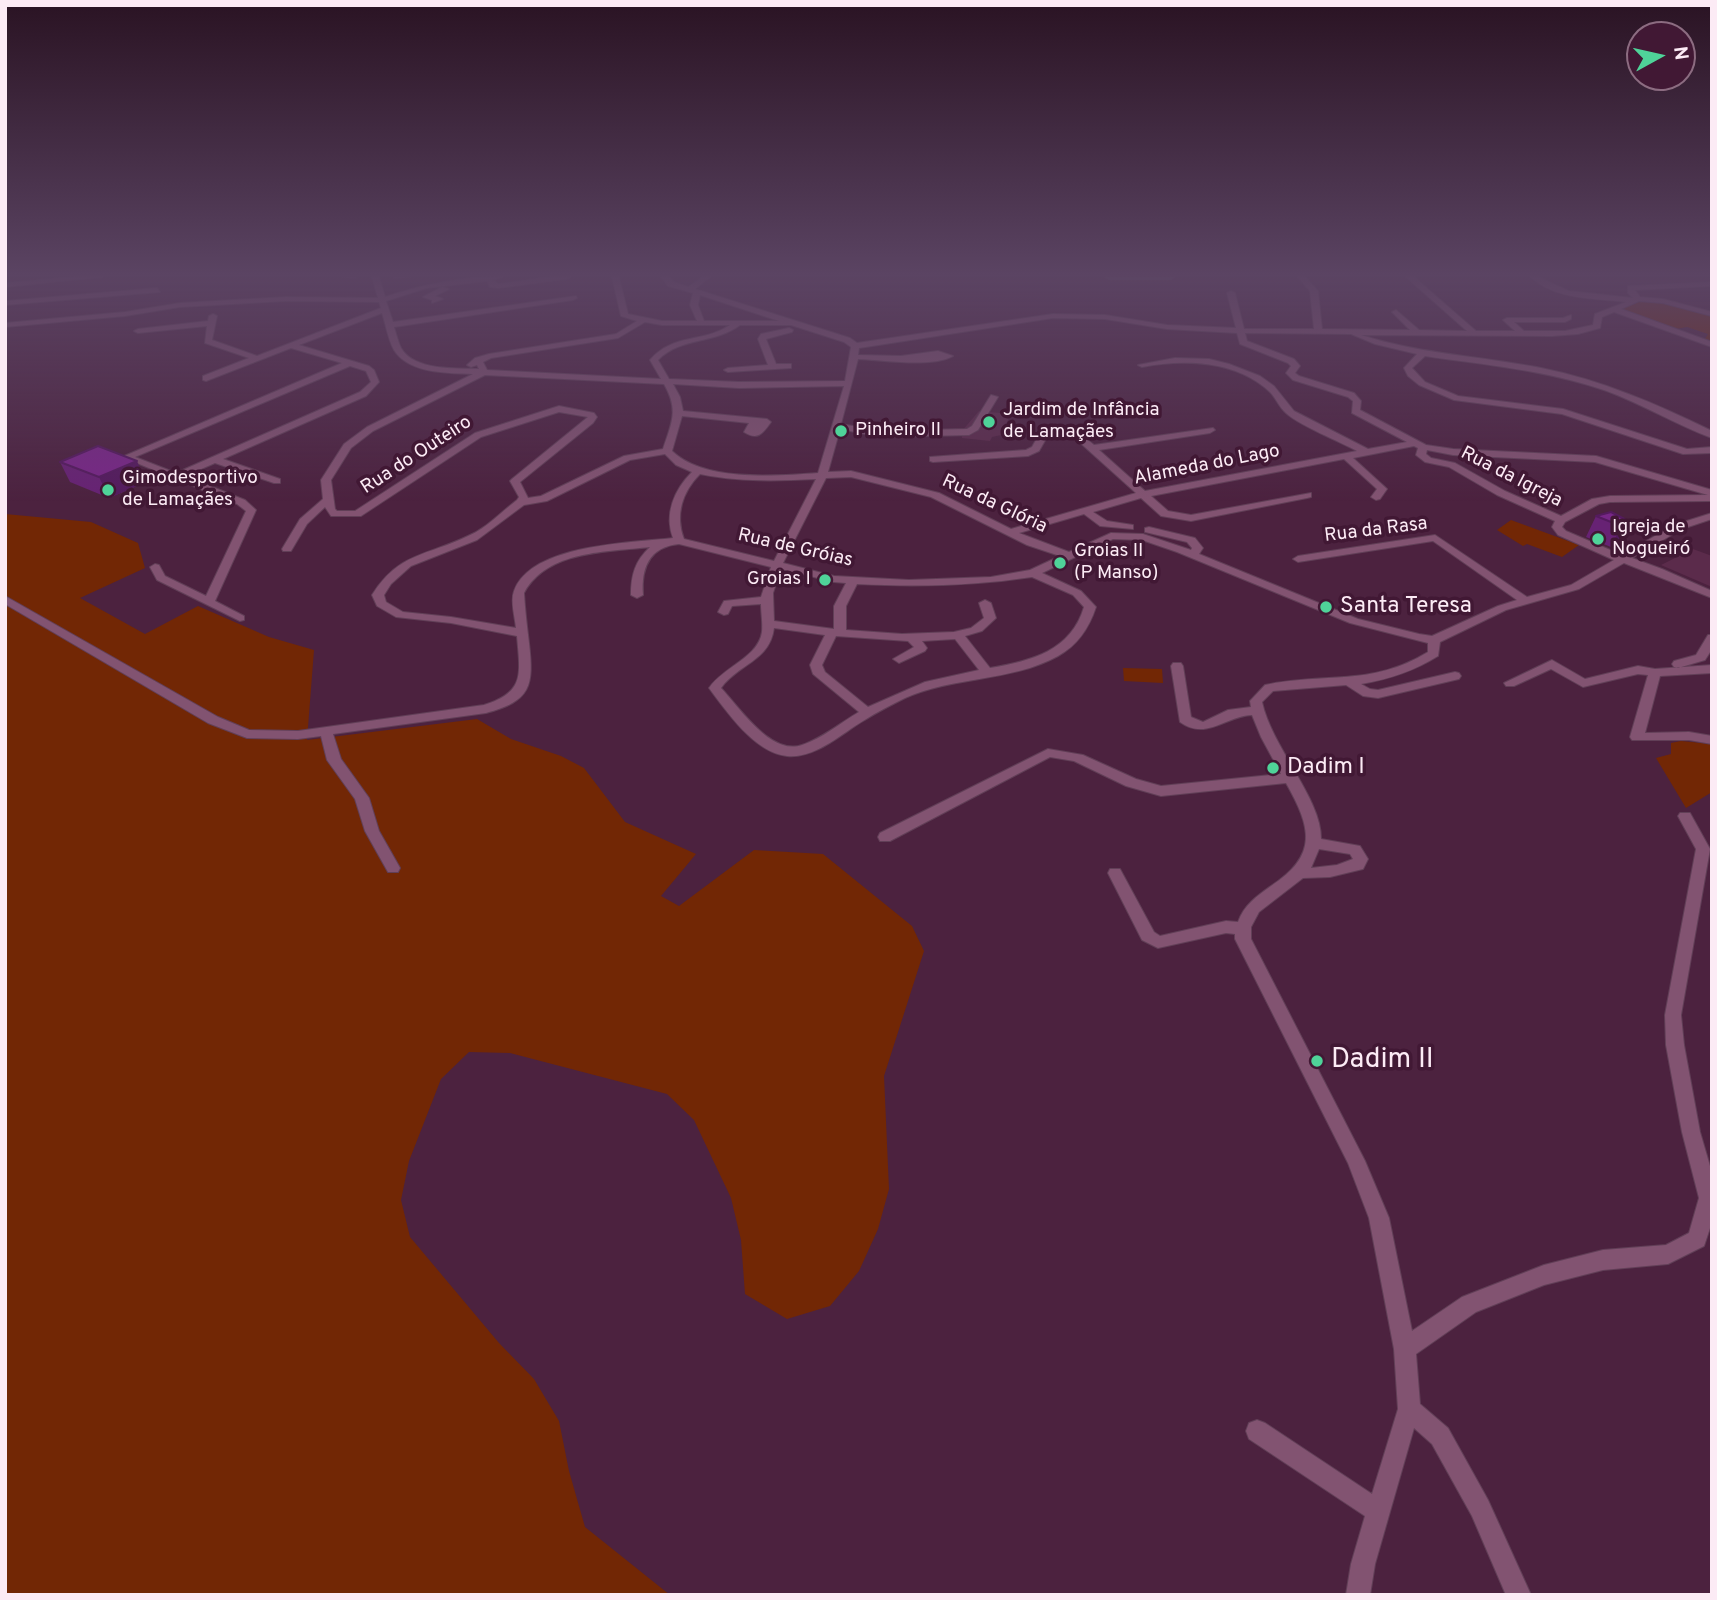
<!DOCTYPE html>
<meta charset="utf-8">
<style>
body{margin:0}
#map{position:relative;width:1717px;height:1600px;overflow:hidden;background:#4c223f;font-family:Overpass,sans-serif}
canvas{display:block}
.frame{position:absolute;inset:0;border:7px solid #fcebf5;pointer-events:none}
.north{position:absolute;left:1626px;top:21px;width:70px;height:70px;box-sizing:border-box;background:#411834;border:2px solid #8c6c81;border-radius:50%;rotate:82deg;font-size:19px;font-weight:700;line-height:28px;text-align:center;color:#fcebf5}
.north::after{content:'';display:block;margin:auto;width:24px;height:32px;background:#4fd399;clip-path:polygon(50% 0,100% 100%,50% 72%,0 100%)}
</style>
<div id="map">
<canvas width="1717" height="1600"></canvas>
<div class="frame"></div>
<div class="north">N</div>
</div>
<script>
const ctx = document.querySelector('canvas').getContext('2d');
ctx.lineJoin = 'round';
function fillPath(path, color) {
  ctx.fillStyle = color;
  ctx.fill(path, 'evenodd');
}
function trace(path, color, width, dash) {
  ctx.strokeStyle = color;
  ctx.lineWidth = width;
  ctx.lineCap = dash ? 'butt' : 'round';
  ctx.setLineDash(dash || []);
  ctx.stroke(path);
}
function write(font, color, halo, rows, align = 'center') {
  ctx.font = font + ' Overpass,sans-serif';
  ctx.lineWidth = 7;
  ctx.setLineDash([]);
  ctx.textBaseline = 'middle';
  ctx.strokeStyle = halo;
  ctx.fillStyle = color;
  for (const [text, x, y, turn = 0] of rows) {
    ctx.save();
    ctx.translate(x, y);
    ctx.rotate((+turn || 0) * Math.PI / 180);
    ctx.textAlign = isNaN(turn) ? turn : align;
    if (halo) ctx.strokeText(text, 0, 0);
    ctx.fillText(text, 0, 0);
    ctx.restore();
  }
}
const built = new Path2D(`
 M979,411l32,3 -6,12 5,7 -18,4 -2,4 -28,-3v-7z
 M1693,549l19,7v31l-51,-22z`);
const green = new Path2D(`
 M1639,301l21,1 52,14v28l-9,-2 5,-8 -21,-7 -11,2 -57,-19z
 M5,514l86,8 47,21 7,25 -65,30 65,36 53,-28 71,31 45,13 -7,90 170,-21 34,20 50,17 23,12 41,54 71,32 -35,42 18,10 75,-56 69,4 89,72 12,25 -40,125 5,113 -11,40 -19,42 -29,35 -43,13 -42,-25 -4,-54 -10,-42 -37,-78 -27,-26 -157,-41 -41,-1 -28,27 -32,82 -8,39 9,37 89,106 35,36 25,42 10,50 16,56 85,68h-665z
 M1511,520l68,25 -17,12 -35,-13 -4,2 -26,-16z
 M1123,668l39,1 1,14 -39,-2z
 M1681,741l31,3v48l-26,16 -30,-50 15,-4v-11z`);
const minor = new Path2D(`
 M76,277h26l-97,10v-4z
 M372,277h7l6,20c38,-13 77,-20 117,-20l-9,3 5,4 54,-7h18l-3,2 -69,9 -8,-1 -3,-6 -60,7 -41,13 7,21 183,-26 1,2 -4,2 -179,27c2,6 4,15 7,21 13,23 55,20 78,21l-2,-4 -6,2 -4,-2 8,-7 14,-4 127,-20 21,-13 -16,-5 -9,-39h7l9,37 34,7h35l-7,-16 3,-12 -25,-7 -7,-9h8l5,5 14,5 15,-10h7l-15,12 155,49 7,5 196,-29 52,1 62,10 69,3 -9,-35 4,-2 4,2 9,36h70l-4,-38 -12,-14h7l13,14 4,38 88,1 -18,-18 4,-2 23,20 48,1 -61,-54h8l62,54h39l-12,-11 4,-2h56l8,-3v4l-6,3h-51l10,9h41l28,-6 2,-11 31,-12c-32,-4 -71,-2 -95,-25h7l31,14 64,7 -5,-5v-7l84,-4v4l-77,4 5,7 23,2 49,13v4l-49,-13 -24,-2 -18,8 91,33v5l-98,-35 -12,5 -2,11 -22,6 -26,2 -191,-1c59,19 119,21 180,33 60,12 116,36 171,63v7c-36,-13 -71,-35 -108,-48 -58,-20 -119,-25 -179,-34l-13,12 13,14 33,14 105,13 124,40 25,-2v6l-29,1 -121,-40 -108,-14 -35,-15 -11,-9 -4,-8 13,-14 -42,-10 -24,-10 -106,-1 2,8 47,18 6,7 -5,7 4,3 55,17 7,8 -1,9 66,35 27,4 143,7 116,34v11l-102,1 -11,2 -34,18 -3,5 4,4 56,24 52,-30 38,-12v6l-30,10 -50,29 30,11 50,22v7l-88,-35 -45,26 -73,21 -66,32 -2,14c-24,15 -48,23 -77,28l9,5 8,1 77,-18 4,1 2,3 -2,3 -81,19 -15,-2 -17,-11 -73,6 -11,11c10,46 60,97 59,137l39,7 8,13 -5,10 -33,8 -27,1 -44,34 -8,15v12l114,222 24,57 23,113 50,-34 82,-32 59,-15 63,-5 23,-12 10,-35 -17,-66 -16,-87 -1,-30 31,-166 -18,-33 2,-3h10l20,36 -29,166 3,30 16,87 12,41v49l-8,24 -36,18 -65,6 -59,15 -68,27 -60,42 4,50 28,24 40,72 43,95h-25l-34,-79 -40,-72 -18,-16 -39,136 -5,31h-24l5,-31 14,-48 -116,-77 -3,-8 3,-8 8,-3 8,3 107,71 26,-85 -4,-60 -25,-131 -21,-55 -113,-224v-5l-9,-1 -68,15 -16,-8 -34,-67 2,-4h10l34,63 6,4 66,-15 12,1c6,-17 19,-26 33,-36 48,-31 40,-59 15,-103l-125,13 -35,-10 -52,-25 -24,-4 -160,84h-10l-2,-4 2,-4 168,-84 35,6 53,24 25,7 120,-12 -20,-37 -9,-22c-26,1 -46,26 -72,7l-9,-56 2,-3h8l2,3 8,51 12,5 25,-12 23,-3 -1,-6 15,-16c59,-13 106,2 163,-33v-9l-78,-20 -173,-71 -35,-12 -29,-1 -71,34 39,18 15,16c-7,21 -18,38 -38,49 -47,26 -104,20 -153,42 -14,7 -28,14 -42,23 -22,13 -48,38 -76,35 -32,-3 -60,-44 -78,-68 15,-22 49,-30 53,-56 1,-9 -1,-19 -1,-28l-29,2 -4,8 -4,1 -6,-3 6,-11 37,-4 10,-30 -92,-23c-30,3 -38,24 -36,51l-6,3 -6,-3c0,-20 4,-34 19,-48 -42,5 -103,3 -126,46 1,17 3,34 5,50 5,43 2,58 -43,70l-153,21 8,25 28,39 10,33 21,37 -2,4h-10l-23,-41 -10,-32 -28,-39 -6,-24 -23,3 -51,-1 -39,-15 -203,-119v-8l213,121 31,13 49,1 186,-26c42,-13 36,-32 33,-69l-66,-13 -55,-6 -19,-11 -5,-11c27,-43 55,-39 96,-59 19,-8 33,-24 49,-36l2,-3 -9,-16 2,-2 76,-62 -29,-5 -78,25 -120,79h-30l-6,-9 -18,17 -16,27h-8l-1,-2 18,-30 23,-20 -2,-19 23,-36 23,-17 106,-53c-24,-1 -64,0 -79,-24 -6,-11 -8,-25 -12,-37l-83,32 70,21 5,4 5,12 -13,14 -143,63 57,20v4h-6l-59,-20 -30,13 60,24 11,10 -41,91 29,15v4l-4,1 -83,-41 -7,-13 5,-3 4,1 6,11 41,20 40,-85 -9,-7 -115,-47 220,-94 -51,-15 -85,33 -3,-1v-4l46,-18 -44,-15 2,-17 -69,7 -4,-2 4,-2 70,-8 1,-5 4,-2 4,2 -5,24 45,16 124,-48 -2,-6 -93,-1 -106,6 -55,9 -120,11v-4l120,-11 55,-9 106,-6 92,1zM700,295l79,26h-75l-6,-16zM1053,318l52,1 62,10 70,4 3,11 48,19 3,3 -5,7 7,7 55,17 5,4 -1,12 55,29 -39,7 -74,-38 -20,-25 -14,-10 -31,-12 -20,-5 -34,-1 -37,7 4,2c42,-8 94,-7 128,25 6,6 9,15 16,21 14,13 53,28 71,38l-212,40 -46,-41 111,-17 5,-3 -2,-2 -119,17c-18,-15 -32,-18 -54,-12l-8,14 -6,3 -96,7v4l3,1 95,-6 11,-5 8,-14 10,-3 19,5 60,54 -125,36 -72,-36 -88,-22 -23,1 12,-43 41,8 88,-2 9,-5 20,-33 -7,-2 -19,31 -5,3 -86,2 -40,-7 17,-65c26,1 73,9 95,-3l-15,-5 -37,5 -43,-1 1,-7zM645,322l17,3h68c-26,18 -57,8 -80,35l11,19 -174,-9 -4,-8 8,-4 127,-20zM740,325h51l53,17 7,5 -6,34 -106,1 -70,-3 -11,-19c22,-23 57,-16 82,-35zM350,366l16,5 5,11 -11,10 -184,81 -41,-16zM485,375l179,9c15,26 8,38 -1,65l-39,7 -83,40 -13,2 -8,-16 73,-59 4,-6 -3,-4 -35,-7 -84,27 -120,78h-18l-2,-2 -4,-29 20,-32 22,-17zM673,384l66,4 105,-2 -26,87c-42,3 -114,9 -146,-22l10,-35 67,7 -5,9c14,9 19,1 27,-10l-4,-3 -84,-8 -3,-14zM1414,446l4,2 -2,7 9,7 24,5 48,28 58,26 -3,6 6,8 56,25 -43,25 -44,12 -92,-62 -137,21 -5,3 5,3 135,-21 84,59 -19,6 -66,30 -13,-2 -61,-15 -159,-65 4,-6 -8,-10 -46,-11 -4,1v4l42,10 5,6 -1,2 -48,-16 -32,-1 -42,19 -50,-19 65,-19 16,12 33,3v-4l-26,-4 -14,-9 48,-14 20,18 30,5 116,-23 4,-1v-4l-120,22 -23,-4 -17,-15 193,-37 33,30 -6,8 5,3 4,-1 7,-10 -34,-31zM1427,450l26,5 142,7 113,33 -98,1 -18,3 -31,17 -56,-25 -50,-28 -24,-5 -5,-4zM665,454l11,11 16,7c-18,18 -28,42 -19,66 -42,5 -142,6 -159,53 -4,10 1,26 2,37l-65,-11 -48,-5 -17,-10 -2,-7 7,-11 20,-18 66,-26 47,-35 23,-4 83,-41zM700,474c38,8 78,7 116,5l-42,82 -90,-22c-9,-24 -2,-47 16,-65zM851,477l80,20 96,48 33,11 -30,14 -39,7 -82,3 -75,-4 -51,-13 43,-85zM781,569l53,13 12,1 -12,23v23l-60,-8 -1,-28zM1032,577l41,18 11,12c-13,44 -53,54 -94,61l-25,-32 17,-5 14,-13 -5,-15 -6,-3 -6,3 5,15 -13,10 -17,4 -52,2 -56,-4v-24l11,-22c59,3 116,2 175,-7zM774,628l51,7 -15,30 3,9 46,38c-19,11 -36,26 -57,33 -31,11 -62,-37 -81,-57 17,-24 49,-27 53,-60zM836,636l72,5 6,6 -21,12 6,4 26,-12 2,-3 -5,-7 33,-2 24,31 -54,12 -57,25 -43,-35 -3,-7zM1319,849l31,5 3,5 -16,6 -26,3z
 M442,287l7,2 -14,7 8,3 -11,4v-3l-9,-3z
 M157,288l3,4 -155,13v-4z
 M789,328l4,2 -1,2 -26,7 10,25h15v4l-63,4 -4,-2 4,-2 40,-3 -10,-26 3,-5z
 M1708,635h4v14l-7,11 -27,8 -4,-1 -2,-3 2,-3 22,-6z
 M1552,660l33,19 53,-13 17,3 57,-4v8l-52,3 -15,57 44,-1 23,4v8l-23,-4h-57l-2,-3 18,-62 -10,-1 -55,13 -32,-18 -37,17h-8l-2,-3z`);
const major = new Path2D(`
 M1105,277h70l-4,3h-62z`);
const wall = new Path2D(`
 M341,277h15l1,2z
 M60,462l86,20 -37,16 -39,-16z
 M1596,516l36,7 -11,21 -10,3 -25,-10z`);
const shadedWall = new Path2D(`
 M393,277h19l-19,2z
 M137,461l9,21 -37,16 -10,-21z
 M1632,523l-11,21 -10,3 10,-21z`);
const building = new Path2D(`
 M98,446l39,15 -38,16 -39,-15z
 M1611,512l21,11 -11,3 -25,-10z`);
const markers = [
 [989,422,7,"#4fd399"],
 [841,431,7,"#4fd399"],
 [108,490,7,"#4fd399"],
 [1598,539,7,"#4fd399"],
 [1060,563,7,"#4fd399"],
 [825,580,7,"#4fd399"],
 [1326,607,7,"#4fd399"],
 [1273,768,7,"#4fd399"],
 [1317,1061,7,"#4fd399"]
];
const farPoinames = [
 ["Jardim de Infância",1003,411],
 ["de Lamaçães",1003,433],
 ["Pinheiro II",855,431],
 ["Gimodesportivo",122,479],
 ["de Lamaçães",122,501],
 ["Igreja de",1612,528],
 ["Nogueiró",1612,550],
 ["Groias II",1074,552],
 ["(P Manso)",1074,574],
 ["Groias I",811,580,"right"]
];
const farStreetnames = [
 ["Rua do Outeiro",417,456,-33],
 ["Alameda do Lago",1207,466,-11],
 ["Rua da Igreja",1511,478,27],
 ["Rua da Glória",994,505,25],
 ["Rua da Rasa",1376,531,-7],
 ["Rua de Gróias",795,549,13]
];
const poiNames = [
 ["Santa Teresa",1340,607],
 ["Dadim I",1287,768]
];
const nearPoinames = [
 ["Dadim II",1331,1061]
];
fillPath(built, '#5b2b4b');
fillPath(green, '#722705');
trace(minor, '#613f57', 2);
trace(major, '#613f57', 1);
fillPath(minor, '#825371');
fillPath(major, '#5d8f7c');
fillPath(wall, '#672274');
fillPath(shadedWall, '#541b5e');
fillPath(building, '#782787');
trace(building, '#541b5e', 2);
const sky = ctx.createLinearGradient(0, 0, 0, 501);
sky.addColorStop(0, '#2a1323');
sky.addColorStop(0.55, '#5b4463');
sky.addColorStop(1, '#5b446300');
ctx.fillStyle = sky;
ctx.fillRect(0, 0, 1717, 501);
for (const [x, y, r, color] of markers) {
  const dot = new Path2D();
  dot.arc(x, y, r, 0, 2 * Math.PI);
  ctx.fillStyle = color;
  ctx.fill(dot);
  trace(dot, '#411834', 2.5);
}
write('19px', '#fcebf5', '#411834', farPoinames, 'left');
write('19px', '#fcebf5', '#411834', farStreetnames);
write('23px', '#fcebf5', '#411834', poiNames, 'left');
write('28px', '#fcebf5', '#411834', nearPoinames, 'left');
</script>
